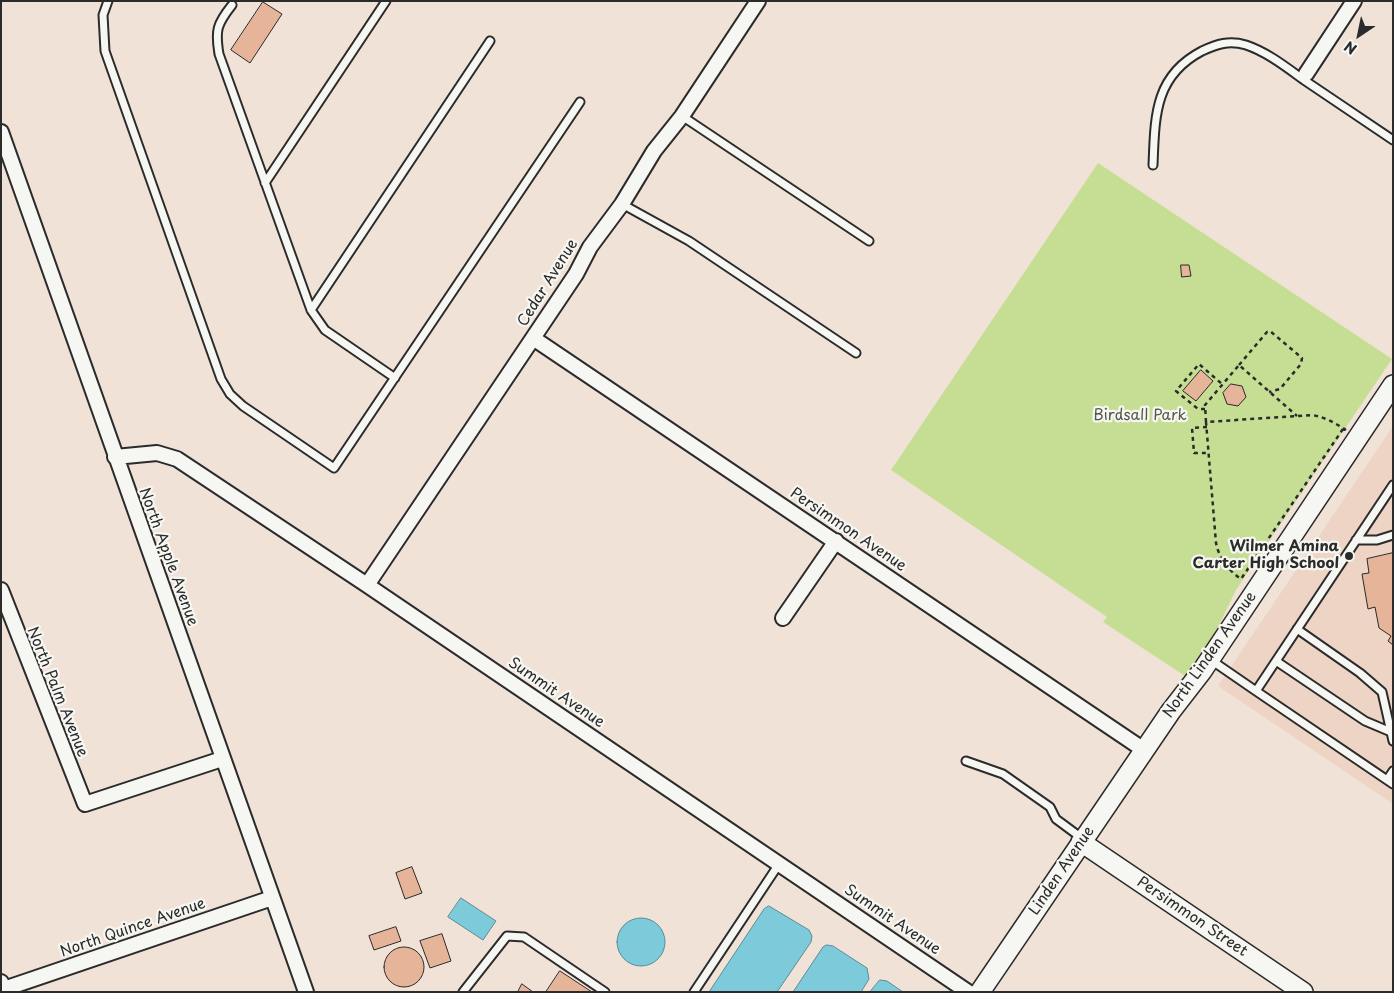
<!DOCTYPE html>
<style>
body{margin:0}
#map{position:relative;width:1394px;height:993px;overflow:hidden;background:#f1e2d7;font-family:"Playpen Sans",sans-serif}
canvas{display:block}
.frame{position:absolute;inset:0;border:2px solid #2b2b2b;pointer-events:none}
.north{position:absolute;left:1334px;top:10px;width:50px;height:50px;-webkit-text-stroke:4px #f6f6f2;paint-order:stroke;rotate:214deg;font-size:14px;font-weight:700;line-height:20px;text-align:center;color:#2b2b2b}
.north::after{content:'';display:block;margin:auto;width:18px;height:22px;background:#2b2b2b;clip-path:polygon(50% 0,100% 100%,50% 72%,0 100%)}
</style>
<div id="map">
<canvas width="1394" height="993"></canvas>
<div class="frame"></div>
<div class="north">N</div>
</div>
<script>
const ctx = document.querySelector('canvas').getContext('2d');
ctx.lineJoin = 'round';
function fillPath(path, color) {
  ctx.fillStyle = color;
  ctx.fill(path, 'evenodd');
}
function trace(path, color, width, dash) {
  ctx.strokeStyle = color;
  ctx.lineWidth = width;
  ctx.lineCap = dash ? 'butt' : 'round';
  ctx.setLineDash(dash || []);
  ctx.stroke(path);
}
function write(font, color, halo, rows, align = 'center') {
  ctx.font = font + ' "Playpen Sans",sans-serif';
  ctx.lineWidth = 4.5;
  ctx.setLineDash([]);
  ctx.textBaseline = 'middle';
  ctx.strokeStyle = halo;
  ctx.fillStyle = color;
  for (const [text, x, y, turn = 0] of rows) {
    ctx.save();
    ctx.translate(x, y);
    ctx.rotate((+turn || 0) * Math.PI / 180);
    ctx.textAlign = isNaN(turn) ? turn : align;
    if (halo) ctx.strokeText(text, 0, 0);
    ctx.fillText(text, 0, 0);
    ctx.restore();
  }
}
const built = new Path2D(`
 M1393,426v378l-175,-118z`);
const green = new Path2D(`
 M1098,163l294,196 -156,231 -21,43 -30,43 -82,-54 4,-5 -216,-147z`);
const water = new Path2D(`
 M461,898l35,23 -13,19 -35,-23z
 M769,906l40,24 3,6 -1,6 -34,50h-68l55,-83z
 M617 942a24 24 0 1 1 48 0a24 24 0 1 1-48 0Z
 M827,945l6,1 34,22 2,11 -8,13h-68l30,-45z
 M880,980l7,1 16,11h-33z`);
const building = new Path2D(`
 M263,2l19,12 -32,49 -19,-13z
 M1181,265h8l2,11 -9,1z
 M1201,370l12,11 -17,20 -13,-10z
 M1231,384l11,2 4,11 -8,9 -11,-2 -4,-11z
 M1393,553v92l-5,-4 3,-5 -12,-8 -4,-21 -7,2 -6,-35 7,-1 -2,-14z
 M412,867l10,26 -17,6 -9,-26z
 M396,927l5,14 -27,9 -5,-14z
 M442,934l9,27 -21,7 -10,-27z
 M384 967a20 20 0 1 1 40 0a20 20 0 1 1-40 0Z
 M560,971l32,21h-46z
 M522,984l11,8h-15z`);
const path = new Path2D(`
 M1239,365l28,-33 3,-1 32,27 -1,6 -21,25 -11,3
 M1205,409h-7l-22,-18 23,-27 23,20
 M1206,422l-1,-17 34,-40 58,51
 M1207,427l-15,1 2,25h15
 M1343,429l-102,150c-13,-9 -22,-21 -25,-36l-10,-121 106,-7c13,2 23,8 34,15`);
const lane = new Path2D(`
 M108,1l-5,14 2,36 116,328 9,15 13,12 91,62 246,-366
 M232,5c-15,19 -17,25 -13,49l92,256 14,20 70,48
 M682,116l187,125
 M1153,165c2,-48 1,-89 49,-114 15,-7 27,-11 44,-6 21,7 40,22 58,35 30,20 59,40 89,60
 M265,183l121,-182
 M622,204l67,37 167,112
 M311,310l179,-269
 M1356,540h21l16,-5
 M1297,629l63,44 22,19 11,49
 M1211,660l45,31 137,-206
 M1276,661l89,60 26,11
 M1256,691l137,93
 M966,761l37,13 47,33 6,12 27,20
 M1387,780l6,-9
 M463,992l44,-56 17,1 81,55
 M694,992l85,-128`);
const street = new Path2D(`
 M1306,74l48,-73
 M1,132l305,860
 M533,338l611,412
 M115,457l42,-4 20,6 190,126 601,407
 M367,585l209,-311 14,-27 32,-43 32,-53 28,-35 76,-115
 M1,590l84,214 137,-45
 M783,618l53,-77
 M1,982l3,7 268,-91`);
const secondary = new Path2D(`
 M1081,842l222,150
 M980,992l191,-281 31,-40 191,-286`);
const markers = [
 [1349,556,5,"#2b2b2b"]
];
const streetNames = [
 ["Cedar Avenue",548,283,-58],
 ["Persimmon Avenue",848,530,34],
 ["North Apple Avenue",168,557,70],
 ["North Linden Avenue",1210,655,-55],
 ["North Palm Avenue",57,692,68],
 ["Summit Avenue",556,693,34],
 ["Linden Avenue",1062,871,-56],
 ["Persimmon Street",1192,917,34],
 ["Summit Avenue",892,920,34],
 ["North Quince Avenue",133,928,-19]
];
const parkNames = [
 ["Birdsall Park",1140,416]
];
const poiNames = [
 ["Wilmer Amina",1339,547],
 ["Carter High School",1339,564]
];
fillPath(built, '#eed4c4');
fillPath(green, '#c6de94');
fillPath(water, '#7dcadb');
trace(water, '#5c8a95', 1);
fillPath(building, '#e6b498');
trace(building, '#2b2b2b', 1);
trace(lane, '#2b2b2b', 11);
trace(street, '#2b2b2b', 18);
trace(secondary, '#2b2b2b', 22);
trace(path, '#2b2b2b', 2.5, [4, 4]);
trace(lane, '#f6f6f2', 7);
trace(street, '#f6f6f2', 14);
trace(secondary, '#f6f6f2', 19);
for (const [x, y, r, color] of markers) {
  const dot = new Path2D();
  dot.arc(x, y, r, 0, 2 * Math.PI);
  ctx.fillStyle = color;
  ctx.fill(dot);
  trace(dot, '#f6f6f2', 2);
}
write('15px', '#2b2b2b', '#f6f6f2', streetNames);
write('15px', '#525845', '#f6f6f2', parkNames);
write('bold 15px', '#2b2b2b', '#f6f6f2', poiNames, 'right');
</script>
